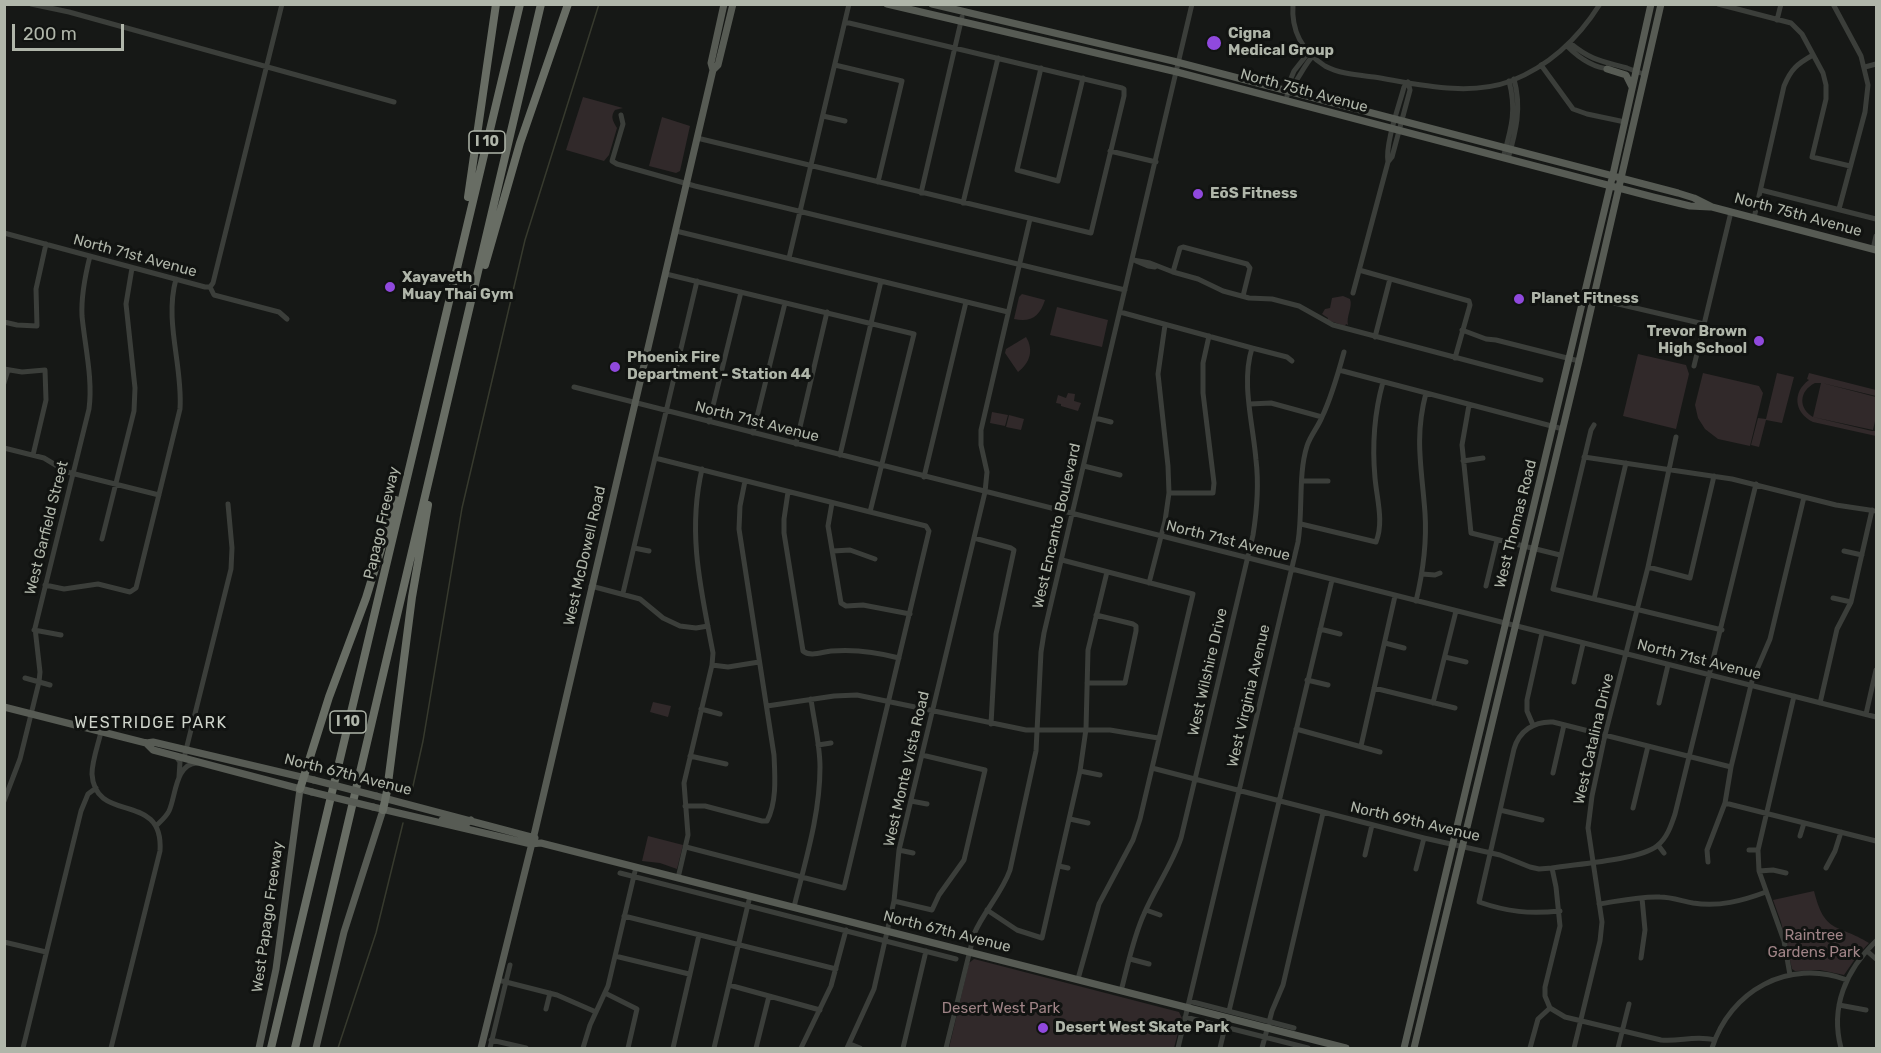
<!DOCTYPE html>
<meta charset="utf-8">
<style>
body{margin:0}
#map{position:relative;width:1881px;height:1053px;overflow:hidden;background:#161816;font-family:Rubik,sans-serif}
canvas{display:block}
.frame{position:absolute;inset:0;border:6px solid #b0b6aa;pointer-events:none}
.scale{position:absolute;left:12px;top:24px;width:112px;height:27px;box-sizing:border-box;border:3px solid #b0b6aa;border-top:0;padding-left:8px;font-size:18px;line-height:21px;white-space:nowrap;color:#b0b6aa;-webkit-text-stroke:4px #111311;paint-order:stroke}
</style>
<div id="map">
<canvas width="1881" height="1053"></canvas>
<div class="frame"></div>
<div class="scale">200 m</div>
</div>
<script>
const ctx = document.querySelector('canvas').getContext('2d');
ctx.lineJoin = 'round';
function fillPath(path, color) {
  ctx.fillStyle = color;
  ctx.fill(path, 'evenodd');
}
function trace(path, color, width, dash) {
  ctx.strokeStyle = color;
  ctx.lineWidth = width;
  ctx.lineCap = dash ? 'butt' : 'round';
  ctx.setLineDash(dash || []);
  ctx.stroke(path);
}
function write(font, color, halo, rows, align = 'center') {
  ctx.font = font + ' Rubik,sans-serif';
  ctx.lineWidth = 6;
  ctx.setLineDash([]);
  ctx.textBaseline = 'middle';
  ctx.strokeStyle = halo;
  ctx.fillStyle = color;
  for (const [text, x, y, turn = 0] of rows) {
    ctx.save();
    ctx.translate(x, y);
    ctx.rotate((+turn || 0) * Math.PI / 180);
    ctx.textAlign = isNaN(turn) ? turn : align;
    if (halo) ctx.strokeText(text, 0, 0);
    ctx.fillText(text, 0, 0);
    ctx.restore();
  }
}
const green = new Path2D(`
 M583,97l40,11 -8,2c-5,7 -2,11 2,18l-8,27 -5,6 -38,-11z
 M662,117l28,9 -10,45 -4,2 -27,-7z
 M1022,294l23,6c-5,16 -14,23 -31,19l5,-22z
 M1343,296l7,3c3,8 -4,17 -2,26l-2,-1 -1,2 -18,-6 1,-2 -6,-4 3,-5 5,-1 2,-10z
 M1057,307l51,13 -6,27 -52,-12z
 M1026,337c8,13 4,26 -8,35l-13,-19 1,-4z
 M1638,354l48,11 3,9 -13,55 -53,-13z
 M1703,373l56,13 4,7 -13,53 -32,-7 -13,-10 -7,-11 -3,-13z
 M1777,373l17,4 -12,46 -16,-3 -7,27 -8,-2 7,-27 8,1z
 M1809,373l67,17v6l-54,-13 54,14v20l-3,13 -60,-13 59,14h4v5l-63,-14c-19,-9 -21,-30 -4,-42l-2,-1zM1815,383h6l-8,34c-15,-9 -14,-26 2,-34z
 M1068,393l7,1 -1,7 7,2 -3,8 -17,-5v-2l-5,-1 2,-8 8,3z
 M992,412l16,3 -3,11 -15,-3z
 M1009,415l15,4 -3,11 -15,-3z
 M653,702l18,4 -3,11 -18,-5z
 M648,836l35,9 -6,24 -17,-6 -18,-2z
 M1814,891c11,44 23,32 55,52l-12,13 -13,19 -24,-5 -25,1 -3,-2 -11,-47 -8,-22z
 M974,959l205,53 3,6 -8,30h-225l20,-85z`);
const stream = new Path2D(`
 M411,795l12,-54 39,-233 63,-268 74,-236
 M338,1048l38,-115 27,-110`);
const minor = new Path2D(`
 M31,4l38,8 325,90
 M1293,4c-2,27 10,48 32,62 15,8 33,9 49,11 43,7 94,20 137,4 38,-15 67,-42 89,-77
 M1718,4l73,19 11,11 21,39 3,12v14l-14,58 38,9
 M1833,4l28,52 7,29 -3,27 -26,97
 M1777,20l4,-16
 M1570,43c22,18 32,18 57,25 6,2 12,5 18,6
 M1567,46c12,12 26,22 43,23
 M835,65l67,16 -24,101
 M1541,65l32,44 14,5 38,8
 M1865,67l11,-3
 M1041,68l-24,102 41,11 25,-103
 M1288,91c10,-9 15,-25 25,-35
 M1287,96l2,-13 5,-12 15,-19
 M621,115l2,9 -11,37 5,3 78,22 430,104
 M823,116l22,5
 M697,138l394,95 33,-137v-7l-2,-1 -277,-66
 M1110,151l46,11
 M1503,158c8,-29 14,-47 6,-77
 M1508,159c8,-28 14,-51 6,-80
 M1388,162l4,-5 18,-67 -2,-8
 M1761,190l115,29
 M921,193l41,-176
 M963,203l35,-145
 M1754,218l30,-132c7,-17 13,-22 29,-31
 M676,231l332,81
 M4,233l201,54h5
 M1873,249l3,-13
 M789,258l60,-254
 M1133,260l17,3 23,9 25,7 25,12 26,7 23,1 27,7 34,19 208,55
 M1136,261l12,5 7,1
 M1359,270l110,31 1,4 -15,53
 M1173,272l7,-24 3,-1 64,17 3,4 -7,28
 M666,274l248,60 -44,178
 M210,287l3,-4 69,-279
 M210,287l4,8 65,17 8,7
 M1353,293l35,-131c-3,-18 11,-56 16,-75l4,-5
 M1584,296l120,28
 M1120,312l132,36 35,9 5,4
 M4,322l13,3 20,1 -1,-37 10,-45
 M1462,330l24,9 10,1 83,21
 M1375,337l15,-58
 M1694,366l37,-154
 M4,369l18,3 23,-2 1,30 -13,55
 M1339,370l224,59
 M4,383l4,-13
 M574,387l1302,330
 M1250,404l21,-1 51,14
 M1469,405l-7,40 9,88 89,22
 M1095,418l16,4
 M709,422l32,-130
 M1594,425l-3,5 -38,159 169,41
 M753,433l32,-130
 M796,444l31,-132
 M4,448l40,10 23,14 92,23
 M840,455l41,-174
 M1584,457l148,22 104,26 40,6
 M655,458l271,68 3,5 -85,357 -158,-41
 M1463,461l20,-3
 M1084,466l36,9
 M924,477l42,-175
 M1302,481h26
 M788,492l-4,27v14l19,118c7,6 19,1 28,0 23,-2 46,1 68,7
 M1169,493h44l1,-10 -11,-90v-30l6,-27
 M832,503l-4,23 13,77 5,3 17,-1 47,9
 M1301,524l75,18c8,-20 1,-42 -1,-64 -3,-33 -1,-64 8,-96
 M974,538l37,10 3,2 -18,84 -5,90
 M102,539l32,-128 1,-23 -9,-84 6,-36
 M634,548l15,3
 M833,551l17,-1 25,9
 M1844,551l18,4
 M1062,560l131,34 -53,225 -7,21 -34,64 -21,75
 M1648,567l42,11 24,-102
 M1422,574l13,1 5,-2
 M1149,583l16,-62 4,-28 -1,-27 -10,-92 7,-49
 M45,585l19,4 34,-5 32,8 6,-4 44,-179c3,-43 -16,-87 -4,-130
 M591,586l49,13 23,19 17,8 16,2 12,-2
 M1486,586l11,-46
 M623,593l74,-312
 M1833,598l18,4
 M1594,599l32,-136
 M1416,601c7,-29 11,-58 9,-88 -3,-44 -11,-75 1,-120
 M1320,629l20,5
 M34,630l27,5
 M1385,643l19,5
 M1445,657l21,5
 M712,665l16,2 31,-5
 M25,678l25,7
 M1307,680l21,5
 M1574,682l9,-38
 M1087,683h38l11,-52v-5l-3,-2 -37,-9
 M1374,688l81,20
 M1433,703l23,-92
 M1659,703l9,-38
 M1820,703l17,-74 14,-27 21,-92
 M767,706l67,-10 23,-1 169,35h84l48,8
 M701,709l19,5
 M1866,714l10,-44
 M1533,725l-6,-14v-11l15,-67
 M1296,729l84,23
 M101,732c-3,13 -9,29 -9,42 3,51 72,16 68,77l-49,197
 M818,745l13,-2
 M1361,746l34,-150
 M175,755l5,7 -1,15
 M690,756l36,8
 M184,758l47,-189 1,-21 -4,-44
 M1152,768l272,70 76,17 30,12 9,2 13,-1c24,-4 87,-8 105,-22 10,-8 14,-20 18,-32l81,-330
 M1080,771l20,4
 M1553,773l11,-48
 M4,801l16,-42 19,-77 1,-10 -5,-44 54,-219c4,-30 -4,-62 -7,-93 -1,-20 3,-40 8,-60
 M911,801l16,3
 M1725,803l151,38
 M685,806h20l57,15h5c10,-19 8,-45 7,-66l-35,-226 1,-23 5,-25
 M1633,808l15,-62
 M1500,810l42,10
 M1070,819l18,4
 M156,826c5,-5 10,-9 13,-15 7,-15 6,-47 28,-48
 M1800,836l4,-13
 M1658,845l6,8
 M899,850l14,3
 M1749,850h9
 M1365,855l7,-30
 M1708,862l-1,-12 18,-47 6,-36 21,-86 18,-42 34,-142
 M1059,866l9,2
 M1826,868l9,-17 6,-19
 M1416,869l8,-31
 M1759,871l14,-1 13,3
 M620,873l336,86
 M678,878l10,-43 -4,-52 28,-118 1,-12c-12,-63 -26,-120 -11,-184
 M894,901l38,9 7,-15 25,-35 21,-90 -63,-15
 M1599,904c20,-3 41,-8 61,-7 11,0 22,4 33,6 26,4 49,-2 73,-11
 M794,907c11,-45 26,-92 26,-140 0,-23 -6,-45 -9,-68
 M987,910l30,20 25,8 38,-167 6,-42 2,-79 19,-78
 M1146,910l14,5
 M1560,911c-31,3 -52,1 -81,-9l35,-153c5,-18 20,-28 39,-27l178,45
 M624,916l212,53
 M4,942l42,10
 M1867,951l9,8
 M615,956l74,18
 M1641,958l4,-28 -3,-32
 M1130,959l19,5
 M1790,975l-6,-34 -25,-70 -1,-21 36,-154
 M498,980l59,15 39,17
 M729,985l91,25
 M1121,991c7,-26 12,-53 23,-77 11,-26 28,-49 37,-76l72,-303c4,-25 6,-50 3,-75 -3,-37 -15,-77 -4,-112
 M605,993l32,16 -9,39
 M1189,1001l105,27
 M1839,1005l27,5
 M1550,1008l15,9 96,23c18,2 35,-5 53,0
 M546,1009l4,-16
 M1229,1011l103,-431
 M1185,1017l123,31
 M491,1040l35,8
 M850,1044l10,4
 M23,1048l58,-237 7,-17 8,-6
 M490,1048l20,-83
 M583,1048l7,-23 18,-39 28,-119
 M673,1048l26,-113
 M714,1048l36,-152
 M756,1048l13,-52
 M801,1048l30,-62 15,-56
 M847,1048l27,-59 20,-88 5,-51 86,-358 2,-20 -6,-27v-15l49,-211
 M903,1048l23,-97
 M946,1048l28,-114c10,-23 28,-41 36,-64l26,-119 5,-99 3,-19 148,-629
 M1178,1048l120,-506c5,-31 0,-68 9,-96 3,-10 11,-19 15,-29 10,-21 16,-43 22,-65
 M1220,1048l5,-21
 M1262,1048l10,-37 11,-26 40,-172
 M1530,1048l8,-29 12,-11 -5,-12v-9l15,-61 -4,-39 -4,-19
 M1574,1048l26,-107 2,-19 -14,-94 4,-32 13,-61 43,-168 28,-130
 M1618,1048l11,-44
 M1712,1048c18,-57 76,-90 135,-68
 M1841,1048c-11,-41 5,-78 35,-107`);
const major = new Path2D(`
 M887,4l290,68 476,125 37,9 20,1
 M932,4l241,57 505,132 16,5 18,9 164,43
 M1607,69l19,6 6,12
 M713,70l5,-5 15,-61
 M4,707l142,36 7,-1 161,38
 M146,743l7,7 159,42
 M376,796l159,42
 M373,807l158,37 10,-1 805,205
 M442,820l24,4 5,-4
 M259,1048l17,-79 24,-180
 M316,1048l28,-116 39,-122
 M481,1048l54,-217 178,-761 -2,-7 13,-59
 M1404,1048l210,-878 37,-166
 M1414,1048l165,-687 82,-357`);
const highway = new Path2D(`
 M468,197l28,-193
 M485,265l35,-122 48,-139
 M300,789l29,-92 37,-99 30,-98
 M383,810l4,-19 25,-194 16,-92
 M271,1048l249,-1044
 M295,1048l246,-1044`);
const majorBridge = new Path2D(`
 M314,780l62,16
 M312,792l61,15`);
const markers = [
 [1214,43,8,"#9049dd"],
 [1198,194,6,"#9049dd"],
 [390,287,6,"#9049dd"],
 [1519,299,6,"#9049dd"],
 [1759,341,6,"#9049dd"],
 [615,367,6,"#9049dd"],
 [1043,1028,6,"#9049dd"]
];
const shields = [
 [487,142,36],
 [348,722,36]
];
const shieldNames = [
 ["I 10",487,142],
 ["I 10",348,722]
];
const poiNames = [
 ["Cigna",1228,34],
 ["Medical Group",1228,51],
 ["EōS Fitness",1210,194],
 ["Xayaveth",402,278],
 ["Muay Thai Gym",402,295],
 ["Planet Fitness",1531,299],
 ["Trevor Brown",1747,332,"right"],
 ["High School",1747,349,"right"],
 ["Phoenix Fire",627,358],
 ["Department - Station 44",627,375],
 ["Desert West Skate Park",1055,1028]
];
const streetNames = [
 ["North 75th Avenue",1304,91,15],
 ["North 75th Avenue",1798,215,15],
 ["North 71st Avenue",135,256,15],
 ["North 71st Avenue",757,422,14],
 ["Papago Freeway",382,523,-77],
 ["West Thomas Road",1516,524,-76],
 ["West Encanto Boulevard",1057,526,-77],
 ["West Garfield Street",47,528,-76],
 ["North 71st Avenue",1228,541,14],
 ["West McDowell Road",585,556,-77],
 ["North 71st Avenue",1699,660,14],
 ["West Wilshire Drive",1208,672,-77],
 ["West Virginia Avenue",1249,696,-77],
 ["West Catalina Drive",1594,739,-77],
 ["West Monte Vista Road",907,769,-77],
 ["North 67th Avenue",348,775,14],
 ["North 69th Avenue",1415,822,13],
 ["West Papago Freeway",268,917,-82],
 ["North 67th Avenue",947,932,14]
];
const parkNames = [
 ["Raintree",1814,936],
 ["Gardens Park",1814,953],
 ["Desert West Park",1001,1009]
];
const neighbourhoodNames = [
 ["WESTRIDGE PARK",151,723]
];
fillPath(green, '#31292a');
trace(stream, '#373a2e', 1.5);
trace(minor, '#3b3e3a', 5);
trace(major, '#575b54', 7);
trace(highway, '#686d64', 8);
trace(majorBridge, '#575b54', 7);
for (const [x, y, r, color] of markers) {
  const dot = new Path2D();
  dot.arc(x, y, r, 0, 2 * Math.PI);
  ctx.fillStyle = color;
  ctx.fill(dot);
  trace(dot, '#111311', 2);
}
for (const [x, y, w] of shields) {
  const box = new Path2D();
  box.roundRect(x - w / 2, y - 11, w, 22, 4.5);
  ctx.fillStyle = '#111311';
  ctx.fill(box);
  trace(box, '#b0b6aa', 1.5);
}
write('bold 14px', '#b0b6aa', null, shieldNames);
write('bold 15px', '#b0b6aa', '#111311', poiNames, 'left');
write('15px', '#b0b6aa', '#111311', streetNames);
write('15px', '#9f8386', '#111311', parkNames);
ctx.letterSpacing = '1.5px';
write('16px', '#ced3ca', '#111311', neighbourhoodNames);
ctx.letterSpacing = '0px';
</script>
